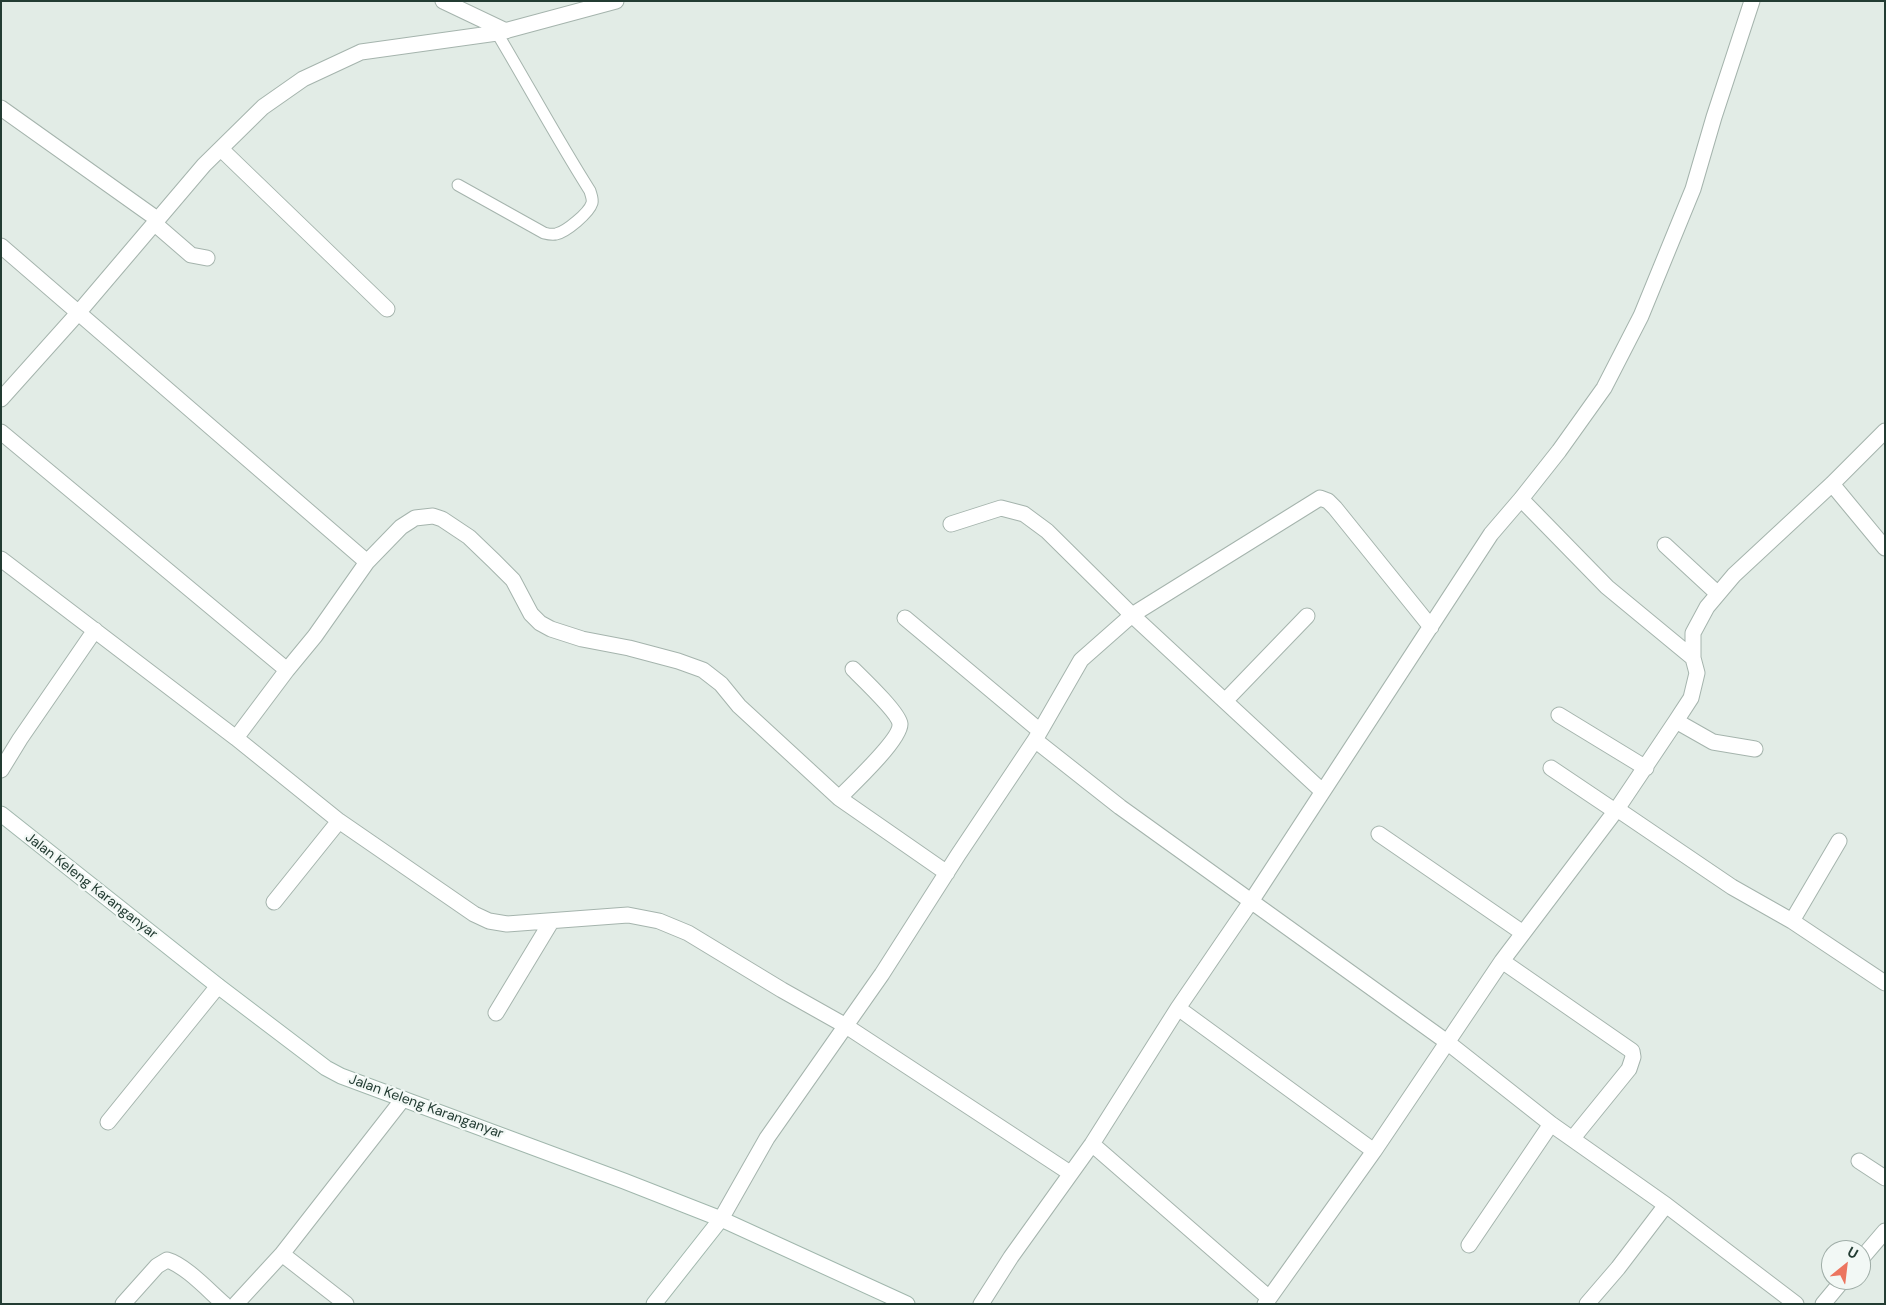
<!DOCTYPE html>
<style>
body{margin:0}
#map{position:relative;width:1886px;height:1305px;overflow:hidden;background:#e2ece6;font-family:"DM Sans",sans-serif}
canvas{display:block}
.frame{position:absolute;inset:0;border:2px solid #233c33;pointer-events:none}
.north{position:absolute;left:1821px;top:1240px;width:50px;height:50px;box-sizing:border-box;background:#f2f8f5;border:1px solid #9fada7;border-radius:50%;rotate:29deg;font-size:14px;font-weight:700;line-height:20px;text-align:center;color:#233c33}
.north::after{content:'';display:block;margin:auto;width:18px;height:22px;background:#ec755f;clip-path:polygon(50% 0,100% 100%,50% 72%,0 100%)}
</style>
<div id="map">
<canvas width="1886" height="1305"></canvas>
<div class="frame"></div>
<div class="north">U</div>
</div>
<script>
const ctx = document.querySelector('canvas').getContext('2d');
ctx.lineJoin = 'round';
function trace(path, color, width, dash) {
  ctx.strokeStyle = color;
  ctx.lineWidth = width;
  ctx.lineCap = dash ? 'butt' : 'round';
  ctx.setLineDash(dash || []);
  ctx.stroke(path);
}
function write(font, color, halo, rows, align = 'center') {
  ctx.font = font + ' "DM Sans",sans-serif';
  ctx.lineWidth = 4.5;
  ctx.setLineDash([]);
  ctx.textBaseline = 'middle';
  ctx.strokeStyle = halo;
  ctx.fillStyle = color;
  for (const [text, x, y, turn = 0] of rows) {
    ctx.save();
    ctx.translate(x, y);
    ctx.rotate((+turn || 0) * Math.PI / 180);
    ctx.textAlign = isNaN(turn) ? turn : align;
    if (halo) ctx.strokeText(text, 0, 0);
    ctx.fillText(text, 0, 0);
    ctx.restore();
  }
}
const lane = new Path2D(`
 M458,185l86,48c4,1 8,2 12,1 10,-2 33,-21 36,-31 1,-4 -1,-8 -2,-12 -33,-52 -62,-106 -93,-158`);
const street = new Path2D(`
 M443,1l63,30
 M1,108l156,111
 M221,149l166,160
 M154,223l37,32 16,3
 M1,246l366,316
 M1,399l78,-87 125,-147 59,-58 40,-28 58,-27 136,-19 119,-32
 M1,432l286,238
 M1832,484l53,64
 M1521,499l86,88 86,71
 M951,524l50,-16 23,6 23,17 85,84 190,176
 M1665,545l53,49
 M1,559l235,179 103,83 135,93 15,7 18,3 121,-9 31,6 29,12 94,57 64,36 224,147
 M905,618l135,113
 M1225,701l82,-85
 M1559,715l87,53
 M1676,721l37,21 42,7
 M236,738l51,-68 28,-34 52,-74 34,-35 14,-9 18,-2 9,3 27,18 25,24 19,19 18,34 9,9 11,6 31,10 47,9 49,13 25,9 18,14 18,22 100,92 108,75
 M1035,740l85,67 327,235 104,82 115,81 130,99
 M1551,768l64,43
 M1,770l19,-31 75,-109
 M839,798c12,-12 62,-59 61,-74 -1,-11 -38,-46 -47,-55
 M1617,809l115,78 60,34 93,62
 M1379,834l144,99
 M274,902l65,-81
 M1792,921l47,-80
 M1502,961l130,90 1,6 -4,12 -56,69
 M1178,1008l196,143
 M496,1013l55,-91
 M108,1122l110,-136
 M1092,1144l177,154
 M1859,1161l26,17
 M721,1219l46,-81 115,-164 76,-119 77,-115 46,-80 51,-45 188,-117 8,3 7,7 96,119
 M1469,1245l82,-121
 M282,1254l64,50
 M1861,1259l24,-28
 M123,1304l34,-38 10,-6c18,5 42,31 57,44
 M236,1304l46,-50 121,-155
 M981,1304l30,-47 81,-113 86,-136 74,-108 239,-366 30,-35 38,-48 45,-63 37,-72 52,-127 21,-72 38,-116
 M1265,1304l109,-153 128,-190 115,-152 59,-88 15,-23 6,-25 -4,-15v-25l14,-26 27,-32 98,-91 53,-53
 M1587,1304l31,-36 48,-63
 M1823,1304l20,-24`);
const secondary = new Path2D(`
 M1,814l217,172 108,82 15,8 283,105 97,38 186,85
 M654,1304l67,-85`);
const streetNames = [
 ["Jalan Keleng Karanganyar",91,886,38],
 ["Jalan Keleng Karanganyar",426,1107,20]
];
trace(lane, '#a5b4ad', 13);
trace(street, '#a5b4ad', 17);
trace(secondary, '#a1b7ad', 17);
trace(lane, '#fff', 11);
trace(street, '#fff', 15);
trace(secondary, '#fff', 15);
write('14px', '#233c33', '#f2f8f5', streetNames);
</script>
